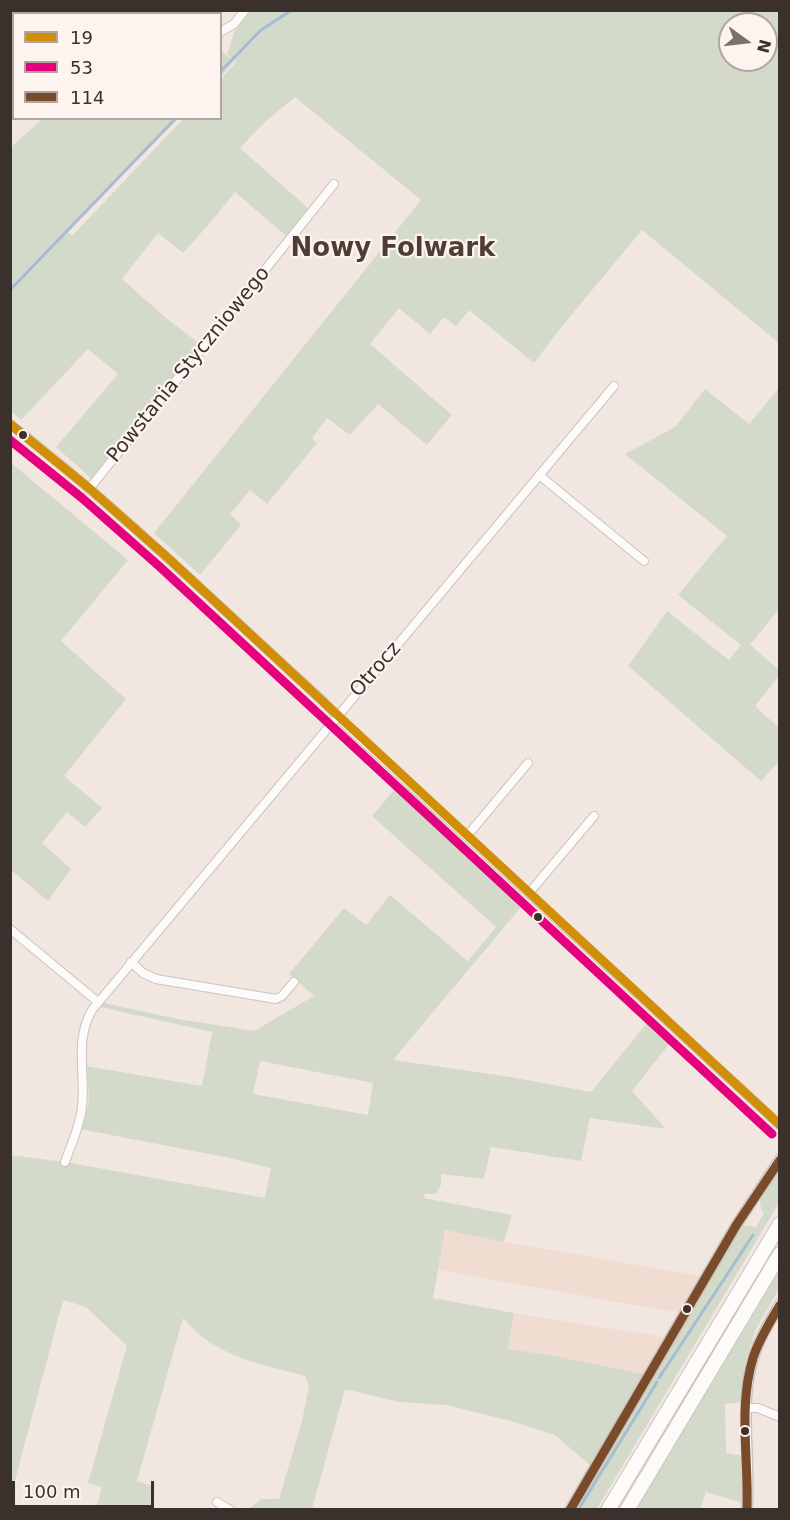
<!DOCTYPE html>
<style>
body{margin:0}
#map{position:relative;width:790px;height:1520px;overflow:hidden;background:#f2e6e0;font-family:"DejaVu Sans",sans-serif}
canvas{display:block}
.frame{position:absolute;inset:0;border:12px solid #3a312d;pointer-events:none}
.legend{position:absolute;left:12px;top:12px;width:210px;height:108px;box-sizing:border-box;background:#fdf3ef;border:2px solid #afa5a1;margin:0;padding:8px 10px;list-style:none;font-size:18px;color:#3a312d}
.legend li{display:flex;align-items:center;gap:12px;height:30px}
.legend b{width:30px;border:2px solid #afa5a1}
.north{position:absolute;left:718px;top:12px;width:60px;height:60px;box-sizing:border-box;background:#fdf3ef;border:2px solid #afa5a1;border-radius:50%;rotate:105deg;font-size:16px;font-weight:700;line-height:24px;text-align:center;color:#3a312d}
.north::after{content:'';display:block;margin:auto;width:21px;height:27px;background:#7a706c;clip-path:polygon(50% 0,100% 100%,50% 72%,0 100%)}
.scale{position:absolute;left:12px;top:1481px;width:142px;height:27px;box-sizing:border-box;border:3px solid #3a312d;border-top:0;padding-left:8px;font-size:18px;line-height:21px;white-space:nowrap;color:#3a312d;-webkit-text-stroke:4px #fdf3ef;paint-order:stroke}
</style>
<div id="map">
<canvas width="790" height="1520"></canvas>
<div class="frame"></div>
<ul class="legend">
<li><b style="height:8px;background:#d18f09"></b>19</li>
<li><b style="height:8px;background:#e5007d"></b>53</li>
<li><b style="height:8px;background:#7a4b2a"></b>114</li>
</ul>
<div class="north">N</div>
<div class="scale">100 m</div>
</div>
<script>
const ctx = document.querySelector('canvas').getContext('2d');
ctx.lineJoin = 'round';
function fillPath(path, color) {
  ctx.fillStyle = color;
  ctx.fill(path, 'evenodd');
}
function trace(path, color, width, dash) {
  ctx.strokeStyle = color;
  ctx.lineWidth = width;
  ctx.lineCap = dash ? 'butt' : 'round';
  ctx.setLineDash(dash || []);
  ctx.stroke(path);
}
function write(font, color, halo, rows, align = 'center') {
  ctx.font = font + ' "DejaVu Sans",sans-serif';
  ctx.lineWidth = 4.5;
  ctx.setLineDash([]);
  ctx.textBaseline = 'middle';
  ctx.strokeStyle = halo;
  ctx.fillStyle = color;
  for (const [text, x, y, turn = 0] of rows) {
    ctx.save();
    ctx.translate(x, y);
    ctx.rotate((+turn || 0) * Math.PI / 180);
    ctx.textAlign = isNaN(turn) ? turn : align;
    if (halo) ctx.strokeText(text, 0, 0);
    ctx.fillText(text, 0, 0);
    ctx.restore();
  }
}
const built = new Path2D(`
 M445,1230l65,13 191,33 -22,37 -241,-43z
 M514,1313l150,24 -21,37 -93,-19 -42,-6z`);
const green = new Path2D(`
 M92,10h84l4,3h-92z
 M251,11h528v332l-137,-113 -83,100 -25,33 -65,-53 -13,16 -12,-9 -14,17 -31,-26 -29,36 82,71 -25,30 -49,-41 -28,31 -23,-17 -15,20 5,5 -50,61 -17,-14 -20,24 11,11 -41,50 -46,-42 267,-333 -126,-103 -31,26 -24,25 68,60 -22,28 -51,-44 -25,31 -27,30 -25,-20 -36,46 44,39 34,26 -108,135 -36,-32 62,-73 -30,-25 -67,71 -10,-9 -1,-263 32,-29h136l-111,112 5,5 111,-117 37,-1 1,-39 15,-17 -9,-8 8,-24zM730,24h36v36h-36z
 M221,50l13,12 -13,14z
 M779,388v221l-29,36 29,25v6l-24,30 24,22v33l-18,20 -133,-115 39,-55 62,49 12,-15 -63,-50 49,-59 -102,-82 50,-27 30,-38 44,35z
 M10,462l118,98 -67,81 65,58 -62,77 38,32 -17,19 -18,-15 -25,31 29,26 -23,32 -37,-31z
 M401,782l125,119 -133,159 118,17 80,15 60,-74 22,21 -41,52 34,38 -76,-11 -9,43 -90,-14 -7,32 -43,-5v11l-5,9h-11l-1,4 88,17 -8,27 -59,-12 -12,68 81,15 -6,36 42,6 93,19 -52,92 -36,-31 -44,-14 -65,-16 -47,-3 -54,-13 -33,120h-63l12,-10h18l23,-78 7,-35 -4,-10c-46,-12 -91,-20 -122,-58l-46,163 18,6 -6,22h-53l6,-22 -14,-4 39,-137 -41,-39 -23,-7 -49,184 -3,-1 -1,-328 55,7 200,36 6,-30 -41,-10 -150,-29c12,-23 9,-38 6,-63l116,20 10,-54 -112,-25 4,-4 74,16 76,12 60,-35 -25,-22 55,-66 22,17 24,-30 78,66 28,-34 -124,-111zM260,1061l113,22 -5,32 -115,-21z
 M779,1167v36l-182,306 -23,1 167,-285 15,2 8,-14c-12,-16 6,-33 15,-46z
 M779,1267v22l-23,40 -11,33 -3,40 -17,2 1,49 18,3 -1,47 -37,-11 -6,17 -64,1z`);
const stream = new Path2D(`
 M220,72l41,-42 31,-20
 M10,290l166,-172
 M659,1378l94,-143
 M578,1510l79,-128`);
const minor = new Path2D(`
 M190,10l4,4
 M75,14l4,-4
 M220,32l14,-8 11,-14
 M10,83l4,-3
 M10,424c109,84 208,182 310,274l28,29 432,398
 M539,475l105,86
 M89,489l245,-305
 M467,836l61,-73
 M529,893l65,-77
 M10,929l88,73
 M131,962l12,11 13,6 120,20 6,-3 12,-14
 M65,1162c6,-17 15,-36 17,-55 4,-33 -8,-66 10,-97l522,-624
 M747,1408h11l22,9
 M217,1502l13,8`);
const tertiary = new Path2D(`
 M570,1510l167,-286 43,-65
 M747,1510c4,-47 -7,-99 4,-144 5,-22 18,-43 29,-62`);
const motorway = new Path2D(`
 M608,1510l172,-286
 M627,1510l153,-256`);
const bus1 = new Path2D(`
 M10,424l80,65 78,69 612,567`);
const bus2 = new Path2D(`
 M10,440l72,58 78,69 612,567`);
const bus3 = new Path2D(`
 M570,1510l167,-286 43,-64
 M747,1510c2,-50 -9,-103 6,-152 6,-19 17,-36 27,-53`);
const markers = [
 [23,435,5,"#3a312d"],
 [538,917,5,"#3a312d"],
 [687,1309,5,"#3a312d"],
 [745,1431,5,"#3a312d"]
];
const streetNames = [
 ["Powstania Styczniowego",189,365,-51],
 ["Otrocz",376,670,-49]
];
const districtNames = [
 ["Nowy Folwark",393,249]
];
fillPath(built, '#f1dcd1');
fillPath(green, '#d4daca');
trace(stream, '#a5bdd0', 3);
trace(minor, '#ccc3be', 10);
trace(tertiary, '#ccc3be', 12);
trace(motorway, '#ccc3be', 16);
trace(minor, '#fdfbfa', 8);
trace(tertiary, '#fdfbfa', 9);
trace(motorway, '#fdfbfa', 14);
trace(bus1, '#d18f09', 9);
trace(bus2, '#e5007d', 9);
trace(bus3, '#7a4b2a', 9);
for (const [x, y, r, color] of markers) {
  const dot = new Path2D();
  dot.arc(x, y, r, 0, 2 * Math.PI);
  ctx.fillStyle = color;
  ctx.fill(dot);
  trace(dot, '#fdf3ef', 2);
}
write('20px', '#3a312d', '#fdf3ef', streetNames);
write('bold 26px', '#4f3d34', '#fdf3ef', districtNames);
</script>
